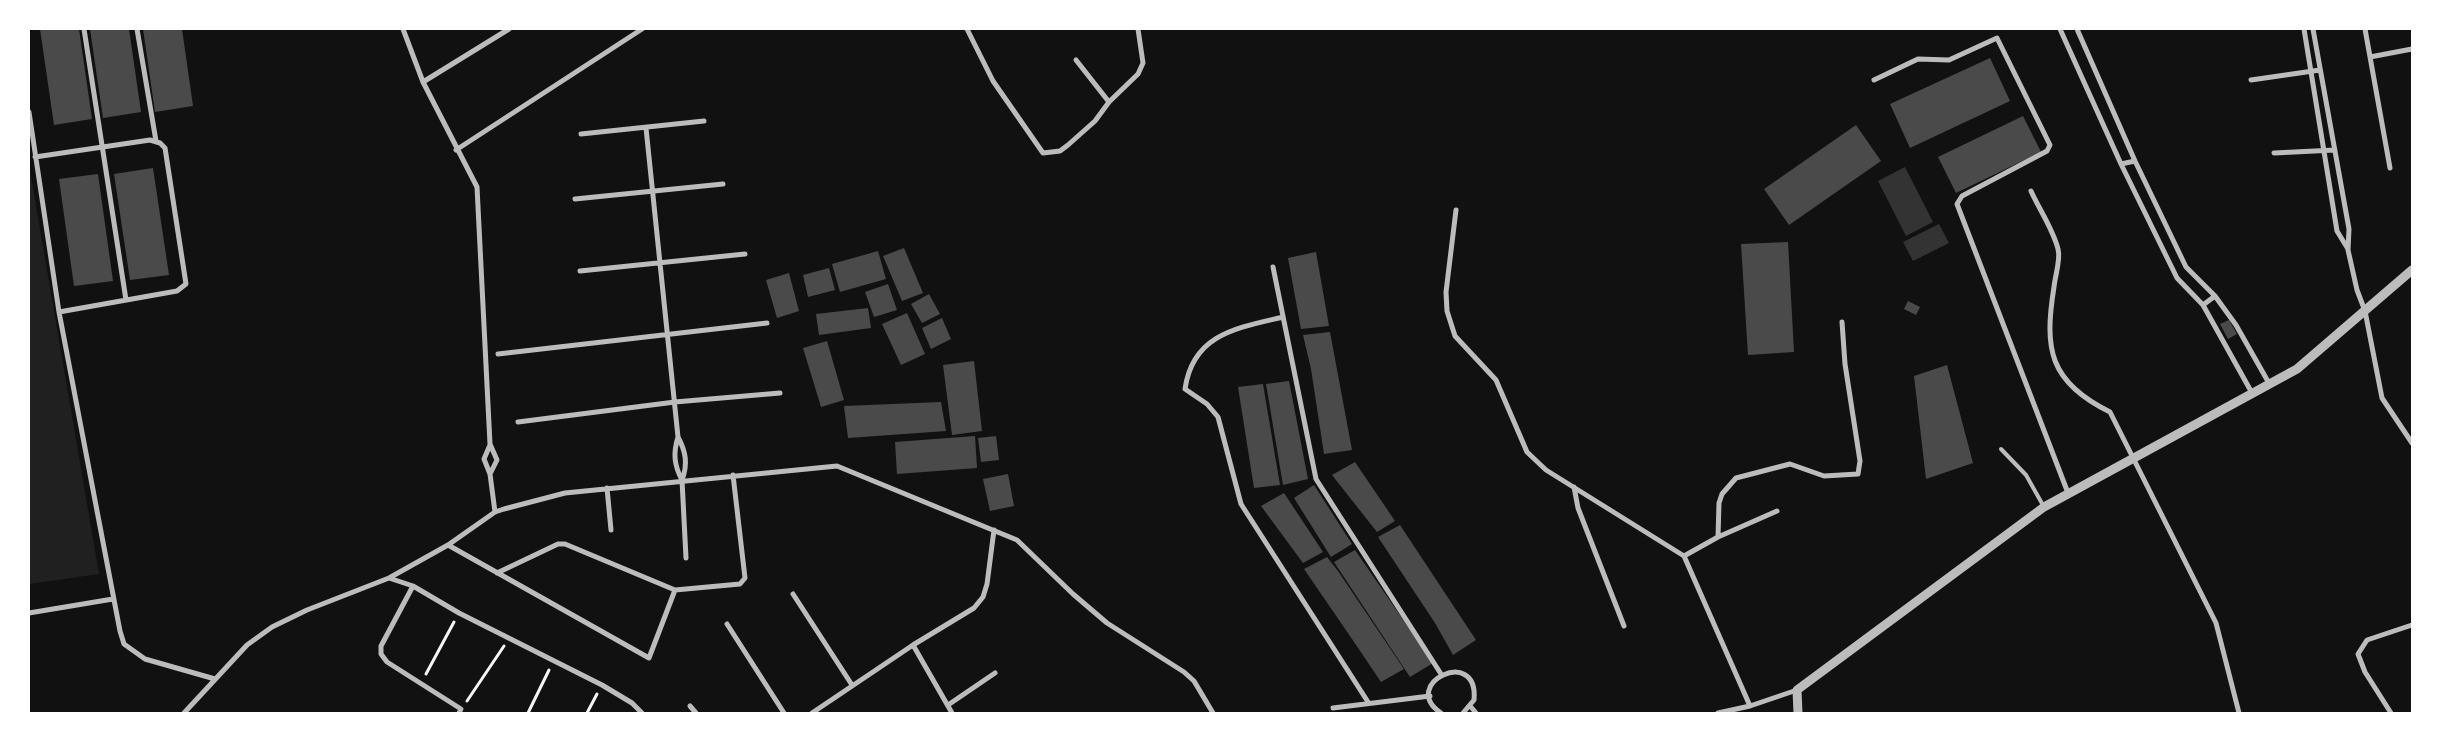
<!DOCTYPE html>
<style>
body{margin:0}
#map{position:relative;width:2441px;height:742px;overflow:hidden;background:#111;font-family:"Fira Sans Condensed",sans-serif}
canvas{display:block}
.frame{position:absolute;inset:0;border:30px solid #fff;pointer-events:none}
</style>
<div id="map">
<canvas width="2441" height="742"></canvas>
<div class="frame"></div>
</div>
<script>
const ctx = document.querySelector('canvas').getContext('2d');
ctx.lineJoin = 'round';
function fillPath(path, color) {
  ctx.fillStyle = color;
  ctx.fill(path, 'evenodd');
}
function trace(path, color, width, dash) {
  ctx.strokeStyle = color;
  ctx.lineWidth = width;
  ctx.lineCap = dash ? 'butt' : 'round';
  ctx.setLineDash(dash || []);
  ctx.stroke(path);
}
const green = new Path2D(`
 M29,165l70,409 -70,10z`);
const water = new Path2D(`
 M1905,167l28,55 -27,14 -28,-55z
 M1939,224l10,19 -36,18 -10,-19z`);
const building = new Path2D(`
 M40,29h39l13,90 -38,6z
 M90,29h39l12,83 -38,6z
 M143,29h39l11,77 -38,6z
 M1990,58l20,43 -100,47 -20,-44z
 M2023,116l18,36 -85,41 -18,-36z
 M1856,125l25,36 -92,64 -25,-36z
 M153,168l16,107 -39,5 -16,-106z
 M98,174l15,107 -39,5 -15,-107z
 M1788,242l6,110 -46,3 -7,-111z
 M904,248l19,45 -21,8 -19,-45z
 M878,251l8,28 -46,13 -8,-28z
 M1316,252l13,74 -28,3 -13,-71z
 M829,268l6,22 -27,7 -5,-22z
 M789,273l10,38 -22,7 -11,-38z
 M888,284l9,26 -23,7 -9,-25z
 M929,294l11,20 -18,9 -11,-19z
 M1908,301l12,6 -4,8 -12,-6z
 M868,308l3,20 -52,7 -3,-21z
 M907,313l18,41 -24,11 -19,-41z
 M942,318l9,21 -20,10 -9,-21z
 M2229,320l8,14 -9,5 -8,-15z
 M1330,332l22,118 -28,4 -13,-85 -8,-34z
 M827,341l17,59 -23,7 -18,-59z
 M974,361l8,70 -30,4 -9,-70z
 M1947,365l26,98 -47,16 -12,-103z
 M1289,381l19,98 -25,6 -17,-101z
 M1263,384l17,101 -26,3 -16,-101z
 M941,402l5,29 -98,7 -4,-32z
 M975,436l2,32 -80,6 -2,-32z
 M996,436l3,24 -18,2 -3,-24z
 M1355,462l40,59 -18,11 -45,-57z
 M1008,474l6,32 -24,5 -7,-32z
 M1314,485l38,59 -21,13 -37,-59z
 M1284,493l39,59 -20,11 -42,-57z
 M1400,525l76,115 -23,15 -18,-32 -57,-86z
 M1355,550l78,113 -23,14 -76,-115z
 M1327,557l11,14 66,98 -23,13 -29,-43 -48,-70z`);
const path = new Path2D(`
 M426,674l28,-52
 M467,701l37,-55
 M528,713l21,-43
 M587,713l10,-19`);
const service = new Path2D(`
 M2001,449l25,26 18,32`);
const minor = new Path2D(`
 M84,29l42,271
 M137,29l19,112
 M403,29l20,53 54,105 13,257 7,16 -7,14
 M967,29l26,52 50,72 17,-2 8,-6 27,-24 14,-19 29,-28 5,-11 -5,-34
 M2060,29l61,135 56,114 26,27 49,88
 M2077,29l58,132 51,106 29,29 21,29 34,60
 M2304,29l33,202 11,18
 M2313,29l36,200 -1,21 9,40 8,21 17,87 30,45
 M2365,29l25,139
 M2370,57l42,-8
 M1076,60l33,42
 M1874,80l44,-21 31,1 48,-22 53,107 -3,6 -85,45 -5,8 111,289
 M2251,80l69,-10
 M423,82l86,-53
 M29,112l30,200 61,319 4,13 21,15 70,20
 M646,128l32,309c8,15 10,27 4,43l4,78
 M581,134l123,-13
 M456,150l186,-121
 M2274,153l61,-3
 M35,157l115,-17 10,3 5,5 21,136 -9,7 -118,21
 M2121,164l14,-3
 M2031,191c8,18 22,38 27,58 3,10 -3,27 -4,38 -10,62 -5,95 56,125l106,211 23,90
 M575,199l148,-15
 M1456,210l-10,82 1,19 8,25 41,44 31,72 19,18 138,86 66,150
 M1273,267l43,212 125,195
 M580,271l165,-17
 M2203,305l12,-9
 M1283,317c-46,11 -90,17 -98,72l22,15 11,13 23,87 127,198
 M498,354l269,-31
 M518,422l157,-20 105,-9
 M678,437c-5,16 -4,28 4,43
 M490,445l-6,14 6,15 5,38
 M1574,487l4,21 46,118
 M607,488l4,42
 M1718,537l59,-26
 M448,545l201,113 26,-68
 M1684,556l34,-19 1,-34 3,-9 14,-16 54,-14 34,12 34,-2 2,-13 -15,-97 -3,-42
 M497,573l61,-29h7l110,46 65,-6 5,-6 -12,-103
 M389,578l24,8 46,27 143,72 30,18 10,10
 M413,586l-32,60v8l6,8 74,47 -2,4
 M793,594l59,91
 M29,613l84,-14
 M727,624l57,89
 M913,645l39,68
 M948,705l47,-32
 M690,706l6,7
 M1471,707l5,6
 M1333,708l97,-12
 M184,713l63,-68 25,-18 35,-17 82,-32 59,-33 47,-33 9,-3 61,-16 272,-27 180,74 56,54 34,29 77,49 10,9 19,32
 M812,713l101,-68 61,-37 9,-11 4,-13 7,-54
 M1441,713c-43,-29 38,-68 33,-13l-11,13
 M1718,713l32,-7 47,-16
 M2391,713l-26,-41 -7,-18 9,-14 45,-15`);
const tertiary = new Path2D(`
 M1798,713l-1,-23 247,-183 253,-138 115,-99`);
fillPath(green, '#202020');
fillPath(water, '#333');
fillPath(building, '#4a4a4a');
trace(path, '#f5f5f5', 3);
trace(service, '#bcbcbc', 4);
trace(minor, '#bcbcbc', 5);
trace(tertiary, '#bcbcbc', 9);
</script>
